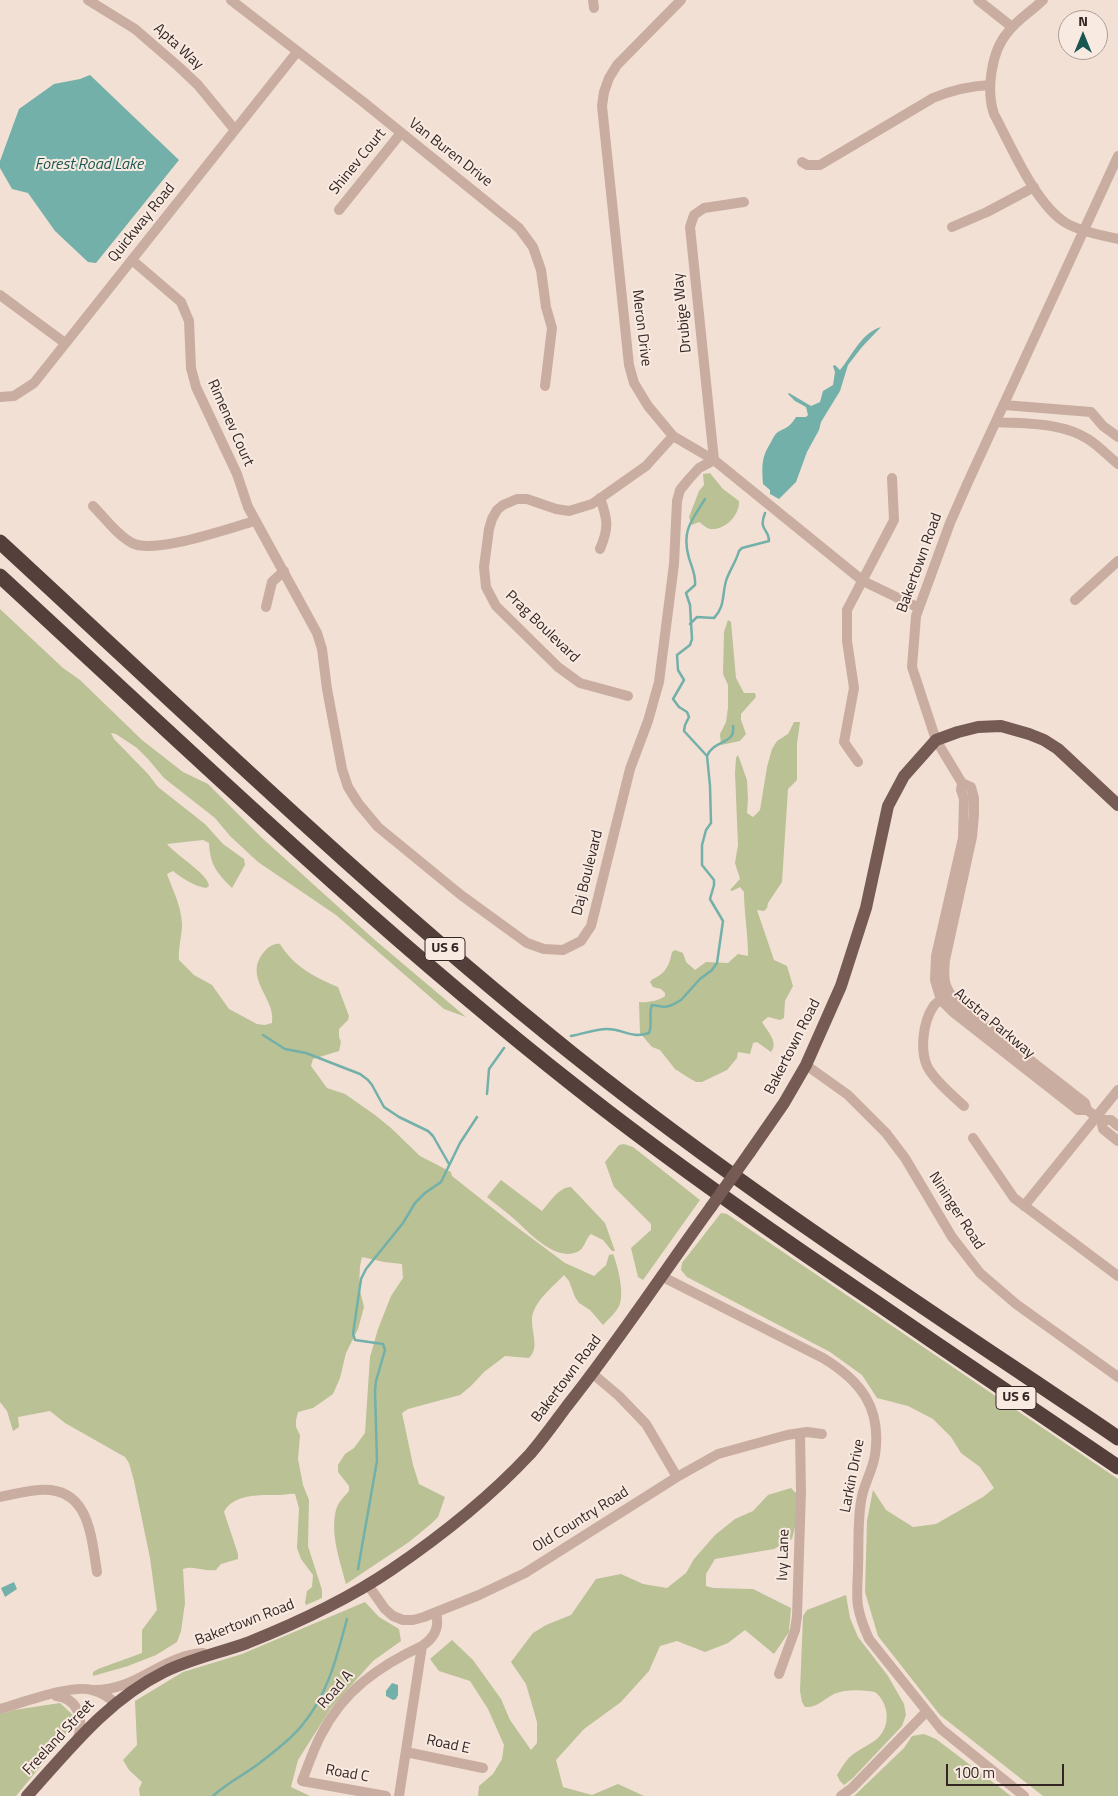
<!DOCTYPE html>
<style>
body{margin:0}
#map{position:relative;width:1118px;height:1796px;overflow:hidden;background:#f2e0d5;font-family:"Titillium Web",sans-serif}
canvas{display:block}
.north{position:absolute;left:1058px;top:10px;width:50px;height:50px;box-sizing:border-box;background:#f9eae1;border:1px solid #aa9c95;border-radius:50%;rotate:0deg;font-size:14px;font-weight:700;line-height:20px;text-align:center;color:#332624}
.north::after{content:'';display:block;margin:auto;width:18px;height:22px;background:#185651;clip-path:polygon(50% 0,100% 100%,50% 72%,0 100%)}
.scale{position:absolute;left:946px;top:1764px;width:118px;height:22px;box-sizing:border-box;border:2px solid #332624;border-top:0;padding-left:6px;font-size:15px;line-height:18px;white-space:nowrap;color:#332624;-webkit-text-stroke:4px #f9eae1;paint-order:stroke}
</style>
<div id="map">
<canvas width="1118" height="1796"></canvas>
<div class="north">N</div>
<div class="scale">100 m</div>
</div>
<script>
const ctx = document.querySelector('canvas').getContext('2d');
ctx.lineJoin = 'round';
function fillPath(path, color) {
  ctx.fillStyle = color;
  ctx.fill(path, 'evenodd');
}
function trace(path, color, width, dash) {
  ctx.strokeStyle = color;
  ctx.lineWidth = width;
  ctx.lineCap = dash ? 'butt' : 'round';
  ctx.setLineDash(dash || []);
  ctx.stroke(path);
}
function write(font, color, halo, rows, align = 'center') {
  ctx.font = font + ' "Titillium Web",sans-serif';
  ctx.lineWidth = 4;
  ctx.setLineDash([]);
  ctx.textBaseline = 'middle';
  ctx.strokeStyle = halo;
  ctx.fillStyle = color;
  for (const [text, x, y, turn = 0] of rows) {
    ctx.save();
    ctx.translate(x, y);
    ctx.rotate((+turn || 0) * Math.PI / 180);
    ctx.textAlign = isNaN(turn) ? turn : align;
    if (halo) ctx.strokeText(text, 0, 0);
    ctx.fillText(text, 0, 0);
    ctx.restore();
  }
}
const green = new Path2D(`
 M710,473l13,16 16,12c1,13 -12,27 -25,28 -7,1 -10,-4 -15,-7l-7,3 -3,-8 10,-26 5,-6 -1,-11z
 M0,609l63,59 17,12 62,60 41,32 25,12 53,53 115,104 90,76 -22,-8 -108,-94 -78,-53 -28,-26 -15,-18 -51,-40 -16,-19 -11,-11 -21,-14 -5,-1 3,6 34,35 10,13 47,37 18,20 21,15 1,6 -13,23c-15,-15 -22,-23 -23,-45l-6,-3 -36,4c9,11 42,31 42,42l-3,2c-12,-2 -23,-9 -33,-17l-6,3c6,17 14,31 15,50 0,12 -4,24 -3,36l15,15 18,10 17,24 28,15 8,1 7,-2c5,-24 -30,-45 -8,-71 4,-5 10,-9 16,-8 13,22 36,34 58,43l11,29 -1,4 -9,9v8l2,5 -2,9 -26,8 -2,7 16,22 18,6 30,21 16,13 29,28 31,16 1,4 58,46 55,41 29,13 12,-11 3,-10 4,-1c5,12 12,41 6,52 -3,7 -11,13 -16,19l-13,-15 -11,-7 -4,-6 -6,-16 -5,-6c-11,12 -30,26 -32,43 -1,14 8,30 -3,40l-24,-2 -21,16 -13,14 -11,9 -52,14 -6,4 11,52 6,19 26,13 -7,20 -6,6 -23,19 -63,42c-6,-23 -16,-50 -10,-74 2,-8 8,-13 13,-19v-5l-11,-14v-7l7,-11 9,-6 11,-15 5,-76 8,-28 13,-33 12,-18 -1,-14 -18,-2 -22,-5 -2,9 -1,21 5,20 -6,22 -12,24 -6,25 -7,16 -20,14 -15,4 -2,8v7l4,8 -2,24 5,26 6,15 -1,46 14,44v8l-16,7 -1,-2 2,-12 5,-4 1,-12 -12,-16 -4,-11 2,-40 -4,-14c-5,-1 -10,1 -15,1 -17,0 -47,-2 -56,17l14,42v5l-17,5 -5,6c-13,2 -22,-5 -33,-1l2,34 -4,28 -4,11 -21,13 -28,11 -35,10v-4l5,-3 44,-16v-23l15,-20 -7,-52 -16,-77 -5,-18 -4,-6 -60,-34 -15,-12 -32,6 1,10 -6,4 -6,-20 -7,-9z
 M728,620l3,2 5,56 8,15h11l1,4 -15,17v6l5,14 -6,7 -19,4 -1,-11 6,-12 2,-14v-23l-5,-11 1,-42z
 M794,722h6l-3,22v36l-9,9 -6,93 -14,21 -1,5 -3,3 -7,-1 17,50 13,6 6,20 -8,15 -1,17 -4,2 -12,-3 -6,5c5,9 17,20 9,30l-14,-10 -4,1 -3,11 -12,-2 -1,6 -10,12 -25,12h-6l-7,-4 -14,-9 -15,-19 -8,-3 -12,-14 -1,-31c7,1 20,-1 26,-6v-3l-4,-4 -8,-2 -3,-5c3,-4 6,-4 10,-7 8,-6 10,-14 12,-23l3,-2 8,3 3,9 9,8 11,-8 22,1 10,-9 10,2c0,-22 -4,-44 -4,-64l-4,-5 -8,4 -2,-1 10,-11 -5,-16 3,-18 -3,-72 1,-15 2,-3 9,25 1,19 -1,14 6,4 7,-7 7,-43 5,-18 5,-8 11,-7z
 M624,1144l9,3 67,53 -57,80 -5,-3 -7,-29 20,-18v-6l-37,-37 -9,-25 14,-17z
 M501,1180l41,31c7,-8 18,-25 29,-24l34,36 10,28h-3l-9,-11 -12,-6c-6,5 -6,15 -14,18 -23,10 -50,-22 -65,-35 -8,-7 -17,-13 -25,-20z
 M721,1213l6,1 391,265v317h-75l-103,-81 -62,-79 -13,-44 2,-71 6,-31 13,20 27,17 23,-3 47,-27 11,-9 -14,-21 -19,-14 -10,-16 -18,-18 -25,-13 -31,-8 -15,-23 -32,-23 -143,-75 -6,-7 1,-7z
 M791,1488l7,7 -2,28 -4,16 -18,10 -59,10 -9,15v12l7,2 40,1 38,19 -2,24 -15,22 -29,-24 -17,13 -23,9 -28,-11 -17,5 -11,25 -28,31 -37,27 -28,31 7,27 29,8 26,-11 26,12h-166l1,-10 14,-12 9,-15 2,-14 -16,-36 -18,-28 -31,-10 -9,-12 22,-19 21,20 28,39 9,21 21,30 6,-7v-21l-11,-38 -15,-22 22,-29 13,-8 25,-10 25,-36 25,-5 22,10 24,4 19,-15 8,-14 21,-24 20,-16 18,-8 15,-16z
 M846,1595l4,23 8,19 30,39 16,28 2,11 -4,11 -49,52 -9,7 -4,-4 -3,-6c4,-6 8,-14 14,-19 8,-7 19,-11 27,-18 13,-13 11,-35 -3,-46 -12,-2 -29,-3 -41,2 -10,5 -17,14 -29,13l-3,-5 -2,-11 3,-75 4,-6z
 M365,1602l14,15 20,12 2,12 -28,20 -42,47 -33,52 -7,27 19,9h-170l-1,-7 3,-7 -13,-12 -6,-10 14,-15 -2,-44 48,-29 59,-18z
 M60,1703l14,13 -11,23 -47,57h-16v-82l14,-4z
 M924,1734l12,5 75,57h-157l50,-48 8,-12z`);
const water = new Path2D(`
 M90,75l89,85 -83,103 -8,-1 -33,-31 -27,-38 -16,-4 -12,-21v-7l19,-52 35,-25 26,-5z
 M881,327l-19,20 -14,18 -8,26 -19,31 -2,8 -12,22 -11,30 -17,17 -9,-5v-4l-7,-6c-1,-18 -2,-26 8,-42 2,-4 4,-8 7,-10 9,-5 12,-5 18,-15h10l2,-2 -2,-8 -11,-6 -7,-7 1,-1 22,13 9,-4 3,-11 10,-6 2,-13 -2,-6 2,-1 5,5c12,-14 21,-37 41,-43z
 M14,1582l3,7 -12,8 -4,-9z
 M392,1683l6,2v10l-2,4 -3,1 -7,-4v-5z`);
const stream = new Path2D(`
 M690,624l7,-7 17,1c11,-11 8,-23 12,-37 3,-10 10,-19 13,-30l3,-3 27,-7c0,-13 -11,-10 -4,-28
 M707,756c7,-17 29,-11 26,-30
 M263,1035l22,14 21,4 54,21 8,6 4,5 12,22 15,10 29,14 5,5 16,28
 M571,1036c12,-2 24,-7 36,-7 17,0 23,10 42,4 4,-9 -1,-19 3,-28l13,2 7,-2 9,-5 19,-21 12,-9 5,-7 6,-42 -13,-22 4,-14v-5l-12,-15v-20l4,-15 5,-7 -1,-37 -3,-30 -23,-25 1,-6 4,-8 -2,-5 -8,-5 -6,-8 11,-19 -6,-10 -1,-15 13,-10 2,-6 -2,-34 -4,-12 9,-8c1,-10 -3,-17 -6,-27 -8,-27 3,-38 16,-59
 M487,1094l2,-25 15,-21
 M358,1569l19,-108 -2,-70 1,-10 9,-31 -2,-6 -28,-4 -2,-6 8,-55 5,-10 37,-46 12,-20 10,-10 16,-11 19,-39 17,-26
 M213,1796c14,-13 29,-20 44,-31 15,-12 34,-25 46,-41 25,-30 34,-68 44,-105`);
const minor = new Path2D(`
 M88,0l47,29 44,38 19,18 37,45
 M231,0l131,101 157,127 14,19 8,23 5,37 6,21 -7,58
 M593,0l1,8
 M681,0l-64,65 -8,13 -5,14 -2,14 27,259 5,18 14,23 25,30 41,24 149,121 56,27
 M978,0l34,27
 M1043,0c-11,11 -25,19 -35,32 -17,19 -22,59 -14,82 17,32 42,91 72,109 16,9 35,12 52,16
 M802,162l5,3h13l113,-67c19,-8 36,-12 57,-13
 M339,210l62,-77
 M952,227l35,-15 47,-25
 M132,260l49,42 8,19 2,47 5,19 41,87 11,33 69,126 5,16 5,40 15,80 6,18 10,16 20,24 83,68 66,48 17,6 19,1 18,-9 10,-15 39,-157 18,-48 11,-39 15,-118 3,-63 3,-11 9,-11 10,-11 15,-8
 M0,295l65,48
 M0,397l14,-1 20,-13 263,-331
 M1004,405l87,7 12,14 15,11
 M996,422c30,2 65,0 92,17 11,7 20,17 30,25
 M714,460l-24,-233 4,-12 10,-7 40,-6
 M93,506c12,12 24,29 39,37 22,12 97,-15 123,-22
 M600,549c9,-21 8,-29 0,-51
 M1075,600l43,-39
 M266,607l6,-25 12,-11
 M628,696l-48,-13 -22,-16 -62,-61 -10,-19 -2,-20 5,-38 3,-10 5,-9 6,-5 14,-6h10l29,10 13,2 23,-7 54,-38 27,-30
 M858,762l-14,-20 10,-54 -7,-47v-31l47,-90 -2,-42
 M962,783l-1,7 3,9 -1,39 -27,118 -1,24 6,20 12,12 125,98h9l14,10 2,9 15,12
 M945,997c-4,3 -10,6 -12,10 -10,15 -13,43 -6,59 7,14 26,30 37,40
 M806,1065l42,30 38,38 19,25 47,79 28,36 36,31 102,73
 M1087,1110l-2,-7 -128,-100c-13,-16 -14,-22 -12,-43l27,-123 2,-22v-17l-3,-11 -9,-4 -26,-43 -24,-73 4,-51 34,-93 18,-41 150,-326
 M1101,1120h10l7,6
 M973,1138l41,60 104,78
 M1024,1206l94,-116
 M661,1276l162,82c38,23 59,50 52,97 -2,14 -10,27 -13,41 -5,23 -3,48 -4,72 0,12 -2,26 0,38 2,12 6,22 11,33l72,90 83,67
 M593,1374l26,22 27,28 31,53
 M0,1497c13,-3 26,-6 39,-7 50,-4 52,45 58,82
 M368,1585l17,24 8,7 10,4h10l11,-3 55,-22 46,-22 152,-96 41,-23 69,-19 20,-3 15,2
 M779,1674l16,-44 2,-14 4,-125 -1,-58
 M92,1690c46,1 68,-34 111,-37
 M56,1696c22,2 28,23 22,42
 M0,1709c22,-6 72,-25 92,-19 9,2 18,8 24,14
 M406,1752l77,16
 M386,1796l-84,-15c6,-15 11,-31 19,-46 22,-44 58,-69 101,-89
 M399,1796l23,-150c12,-8 18,-18 14,-33
 M841,1796l11,-8 74,-76`);
const major = new Path2D(`
 M750,1152l34,-49 22,-38 35,-79 25,-78 22,-102 16,-30 32,-36 22,-8 20,-5 23,-1 28,8 15,6 14,9 60,56
 M27,1796c42,-46 79,-95 137,-124 26,-13 55,-19 83,-29 50,-20 100,-43 144,-73 50,-34 98,-72 139,-116 13,-15 25,-32 37,-48 51,-64 96,-133 144,-199`);
const highway = new Path2D(`
 M0,542c189,174 374,354 575,514 173,138 360,258 543,382
 M0,576c189,174 374,352 576,511 96,76 197,146 298,214 81,56 163,111 244,166`);
const majorBridge = new Path2D(`
 M711,1207l39,-55`);
const shields = [
 [445,949,40],
 [1016,1398,40]
];
const shieldNames = [
 ["US 6",445,949],
 ["US 6",1016,1398]
];
const streetNames = [
 ["Apta Way",178,47,42],
 ["Van Buren Drive",450,153,38],
 ["Shinev Court",358,162,-51],
 ["Quickway Road",142,223,-51],
 ["Drubige Way",683,313,-96],
 ["Meron Drive",641,328,83],
 ["Rimenev Court",230,423,66],
 ["Bakertown Road",920,563,-70],
 ["Prag Boulevard",542,627,44],
 ["Daj Boulevard",588,873,-76],
 ["Austra Parkway",994,1024,40],
 ["Bakertown Road",793,1047,-63],
 ["Nininger Road",956,1211,57],
 ["Bakertown Road",567,1379,-53],
 ["Larkin Drive",853,1476,-79],
 ["Old Country Road",581,1520,-32],
 ["Ivy Lane",784,1555,-88],
 ["Bakertown Road",245,1623,-21],
 ["Road A",336,1690,-49],
 ["Freeland Street",59,1738,-47],
 ["Road E",448,1745,12],
 ["Road C",347,1774,10]
];
const waterNames = [
 ["Forest Road Lake",89,165]
];
fillPath(green, '#b9c195');
fillPath(water, '#73b0a9');
trace(stream, '#73b0a9', 2.5);
trace(minor, '#caada1', 10);
trace(major, '#765a54', 12);
trace(highway, '#553f3b', 15);
trace(majorBridge, '#765a54', 12);
for (const [x, y, w] of shields) {
  const box = new Path2D();
  box.roundRect(x - w / 2, y - 11.5, w, 23, 4);
  ctx.fillStyle = '#f9eae1';
  ctx.fill(box);
  trace(box, '#332624', 1);
}
write('bold 14px', '#332624', null, shieldNames);
write('15px', '#332624', '#f9eae1', streetNames);
write('italic 16px', '#185651', '#f9eae1', waterNames);
</script>
